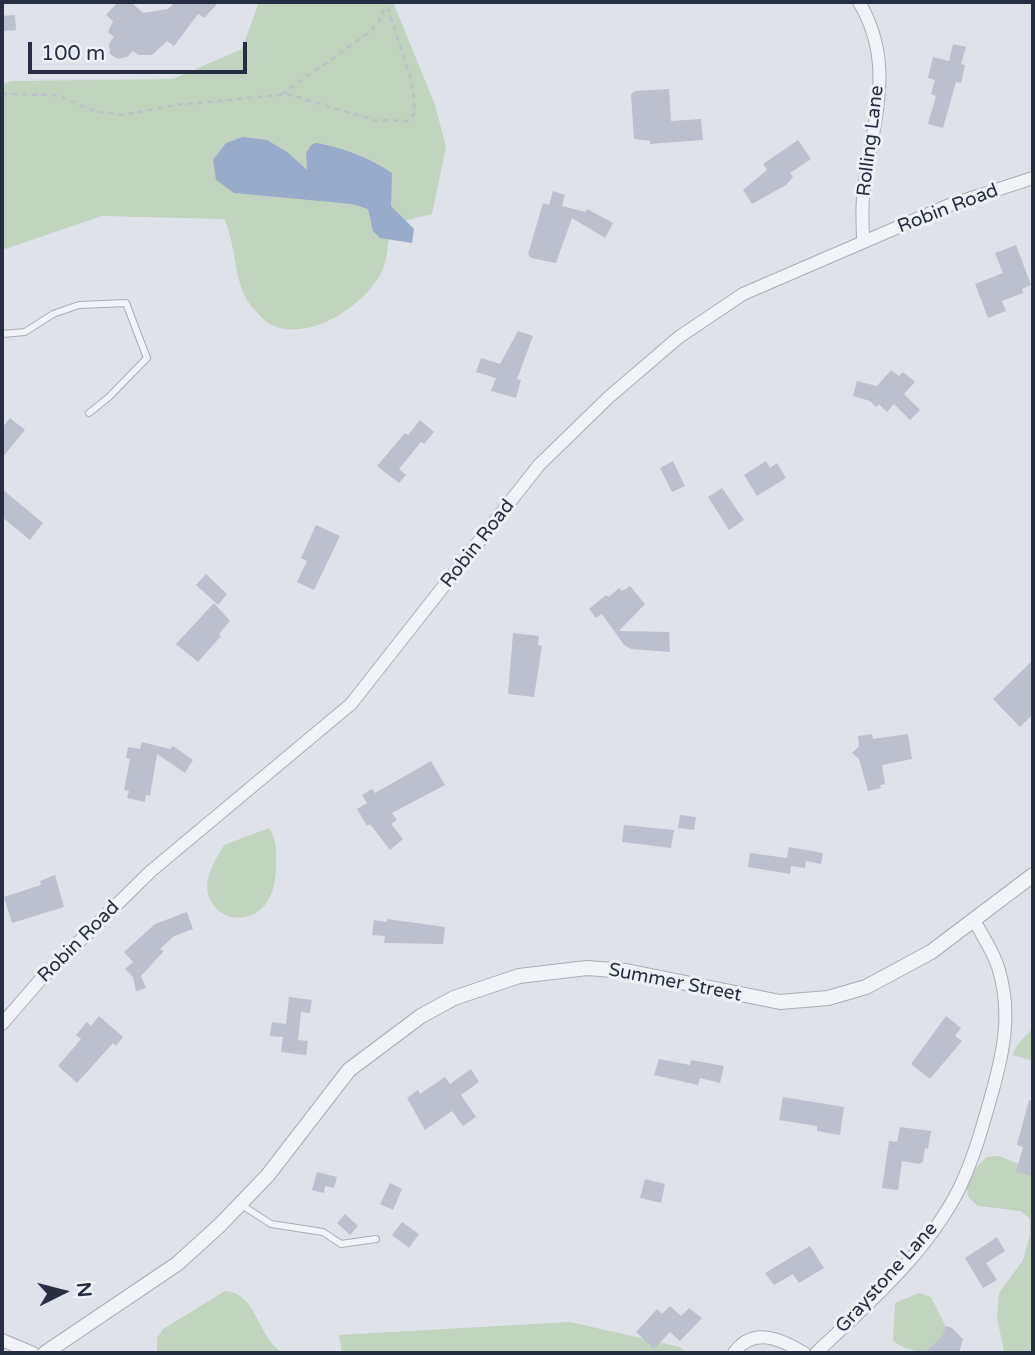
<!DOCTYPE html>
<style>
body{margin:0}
#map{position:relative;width:1035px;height:1355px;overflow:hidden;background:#dfe2e9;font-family:"Varela Round",sans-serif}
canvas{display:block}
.frame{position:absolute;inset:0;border:4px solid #272e41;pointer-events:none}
.north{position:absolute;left:28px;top:1257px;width:70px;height:70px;-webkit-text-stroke:5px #eef1f6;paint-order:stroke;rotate:84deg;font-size:19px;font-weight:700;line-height:28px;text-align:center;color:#272e41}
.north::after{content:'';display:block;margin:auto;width:24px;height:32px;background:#272e41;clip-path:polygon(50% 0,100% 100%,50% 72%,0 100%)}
.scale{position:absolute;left:28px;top:42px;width:219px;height:32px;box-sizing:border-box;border:4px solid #272e41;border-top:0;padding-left:9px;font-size:21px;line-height:24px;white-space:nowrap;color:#272e41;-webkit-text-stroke:5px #eef1f6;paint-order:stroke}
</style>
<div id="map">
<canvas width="1035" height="1355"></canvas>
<div class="frame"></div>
<div class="north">N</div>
<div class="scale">100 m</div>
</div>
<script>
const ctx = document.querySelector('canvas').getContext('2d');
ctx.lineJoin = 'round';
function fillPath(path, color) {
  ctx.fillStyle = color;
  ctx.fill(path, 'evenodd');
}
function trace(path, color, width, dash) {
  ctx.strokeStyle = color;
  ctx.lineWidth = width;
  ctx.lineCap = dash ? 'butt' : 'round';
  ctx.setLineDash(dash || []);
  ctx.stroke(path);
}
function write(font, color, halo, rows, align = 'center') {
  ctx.font = font + ' "Varela Round",sans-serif';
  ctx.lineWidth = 6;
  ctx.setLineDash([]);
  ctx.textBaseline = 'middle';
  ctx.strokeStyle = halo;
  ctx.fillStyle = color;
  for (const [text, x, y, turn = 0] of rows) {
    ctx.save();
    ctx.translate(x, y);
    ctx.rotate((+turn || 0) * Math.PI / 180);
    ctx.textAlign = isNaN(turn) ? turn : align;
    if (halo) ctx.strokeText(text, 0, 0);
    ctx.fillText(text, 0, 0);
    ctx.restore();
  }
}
const green = new Path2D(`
 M259,2h134l42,103 11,42 -14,67 -41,10c-3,15 -3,34 -9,47 -16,34 -74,73 -112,53 -6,-3 -14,-13 -19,-18 -18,-23 -14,-61 -27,-87l-122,-3 -100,34v-165l9,-4 162,-2 69,-30z
 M269,828c8,13 7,22 7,37 1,75 -77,61 -68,14 2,-11 10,-24 16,-34z
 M1033,1028v33l-20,-6 4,-10z
 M999,1156l34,14v183h-36l7,-1 -7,-35 2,-24 24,-33 7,-25v-16l-9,-8 -43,-5 -9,-8 -3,-11 3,-13 18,-17z
 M225,1291c33,2 33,50 59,62h-127v-15l6,-9z
 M919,1293l12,4 28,56c-24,0 -47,2 -66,-12l2,-38z
 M570,1322l110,25 6,6h-344l-3,-18z`);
const water = new Path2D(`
 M243,137l24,3 20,12 20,18 -1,-17 5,-8 5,-2c28,5 52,14 76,30l-1,33 23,23 -2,14 -32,-5 -7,-7 -5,-22 -16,-5 -118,-11 -18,-13 -3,-20 13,-17z`);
const building = new Path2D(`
 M118,2h13l12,11 25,-4 7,-7h44l-15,16 -6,-4 -24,32 -7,-5 -15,14h-13l-6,-4 -6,6 -9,2 -8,-5 -1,-10 5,-7 -6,-5 5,-11 -7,-6z
 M15,15l1,15 -14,1v-15z
 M953,44l13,3 -5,17 4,1 -4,18 -5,-1 -13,46 -15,-4 8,-28 -5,-2 4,-14 -7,-2 5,-21 16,4z
 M669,89l2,32 30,-2 2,21 -53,4v-3l-16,-2 -3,-45 4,-3z
 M798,140l13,19 -21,14 3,4 -7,8 -34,19 -9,-14 24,-20 -4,-6z
 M553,191l12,4 -3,11 24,6 1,-3 26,14 -8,15 -33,-20 -16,45 -25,-5 -3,-4 15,-51 6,2z
 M1016,245l15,40 -9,4 1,4 -21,8 4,10 -18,7 -13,-34 28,-11 -8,-20z
 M518,331l15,5 -16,43 4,1 -5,18 -25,-7 5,-13 -20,-6 5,-14 19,6z
 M891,370l8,6 4,-4 12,10 -11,12 16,16 -10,10 -16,-16 -7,8 -8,-8 -3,3 -6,-6 -17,-5 4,-15 20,5z
 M10,418l15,12 -23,28v-30z
 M420,420l14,12 -10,12 -3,-2 -22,27 7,6 -7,8 -22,-17 28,-33 3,2z
 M673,461l12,25 -13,6 -12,-24z
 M766,461l4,7 7,-5 9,15 -29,18 -13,-21z
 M722,488l22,32 -15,10 -21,-33z
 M2,489l41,34 -13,17 -28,-23z
 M316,525l24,11 -26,54 -17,-8 10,-21 -6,-3z
 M206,574l21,20 -9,11 -22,-20z
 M630,586l15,18 -26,27 50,1 1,20 -39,-3 -7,-4 -22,-31 -6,4 -7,-9 17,-14 3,2 10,-9 3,3z
 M214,603l16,18 -11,13 2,2 -23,26 -22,-18z
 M513,633l26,3 -1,9 4,1 -8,51 -26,-3z
 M1033,660v54l-13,13 -27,-28z
 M872,734l1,5 35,-5 4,25 -30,6 3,19 -5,1 1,3 -13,3 -9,-32 -7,-6 7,-7 -1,-10z
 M142,742l28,7 3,-3 20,14 -8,13 -28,-19 -7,42 -4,-1 -1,7 -18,-4 2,-7 -5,-1 6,-31 -4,-1 2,-11 12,2z
 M431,761l14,24 -53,28 5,7 -6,4 12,15 -13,11 -20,-26 -3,2 -10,-17 10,-6 -5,-8 10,-6 3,4z
 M680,815l16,2 -2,13 -16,-2z
 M624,825l50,5 -3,18 -49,-6z
 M789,847l34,6 -2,11 -15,-3 -1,7 -14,-2 -1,8 -42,-7 2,-14 37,5z
 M55,875l9,32 -52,16 -8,-26 37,-12 -1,-4z
 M187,912l6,17 -19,7 -14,13 4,2 -23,25 5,12 -10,3 -3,-14 -8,-8 8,-7 -9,-10 31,-28z
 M387,919l58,8 -2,17 -59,-1 1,-7 -13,-1 2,-15 13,2z
 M289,997l23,3 -2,13 -9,-1 -3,28 10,1 -2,14 -25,-3 2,-15 -13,-1 2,-14 14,2z
 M99,1016l24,21 -7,9 -3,-3 -36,40 -19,-17 23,-27 -5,-4 11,-13 4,4z
 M946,1016l15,12 -6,8 7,5 -32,38 -19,-15z
 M659,1059l31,6 1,-5 33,6 -4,17 -20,-5 -2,7 -44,-10z
 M471,1069l8,13 -18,13 15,22 -13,9 -11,-15 -27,19 -18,-32 11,-8 2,4 25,-17 5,7z
 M783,1097l61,10 -4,28 -23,-4v-5l-38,-6z
 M1029,1100l4,1v75l-17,-4 7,-25 -6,-2z
 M900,1127l31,4 -3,18 -3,-1 -2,14 -4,2 -17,-3 -4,29 -16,-2 7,-47 8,1z
 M317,1172l20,5 -3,11 -9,-2 -1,7 -12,-3z
 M645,1179l20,5 -4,19 -21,-5z
 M390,1183l12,6 -9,21 -13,-6z
 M345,1214l13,12 -8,9 -13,-12z
 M402,1222l17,12 -10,14 -17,-13z
 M997,1237l8,14 -19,12 11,17 -14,8 -18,-30z
 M810,1246l14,22 -25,15 -6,-9 -19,11 -9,-12z
 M670,1306l11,10 8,-8 13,10 -22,23 -10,-9 -16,17 -18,-17 21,-23 5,5z
 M946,1326l6,2 11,11 -4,14h-34l18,-18z`);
const path = new Path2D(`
 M2,94l55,1 37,16 29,4 53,-10 111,-11 87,26 33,1 8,-8 -3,-30 -26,-81
 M282,94l85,-60 12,-12 7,-18`);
const service = new Path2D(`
 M2,334l23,-2 28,-18 26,-9 47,-2 21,55 -38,39 -20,16
 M240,1204l31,20 52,8 18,12 35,-5`);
const minor = new Path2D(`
 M859,2c38,64 13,119 5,187 -3,17 -1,36 -1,53
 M2,1024l39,-45 110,-108 200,-167 188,-239 70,-68 70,-60 64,-43 204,-88 86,-28
 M2,1340l31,13
 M734,1353c19,-27 47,-14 70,0
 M816,1353c51,-48 111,-100 143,-164 15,-31 24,-64 33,-96 12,-43 20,-82 6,-126 -5,-16 -16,-32 -24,-47`);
const tertiary = new Path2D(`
 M45,1353l132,-89 43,-39 48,-50 81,-105 72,-54 33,-18 65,-22 68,-8 39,3 154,31 48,-4 38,-11 65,-35 102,-77`);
const streetNames = [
 ["Rolling Lane",871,141,-83],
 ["Robin Road",948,209,-21],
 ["Robin Road",478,544,-52],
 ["Robin Road",79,942,-45],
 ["Summer Street",675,983,11],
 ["Graystone Lane",887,1278,-48]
];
fillPath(green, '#c2d3bf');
fillPath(water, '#97abcb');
fillPath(building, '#bcc0cc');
trace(service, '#a8acb7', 8);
trace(minor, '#a8acb7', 14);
trace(tertiary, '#a8acb7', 16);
trace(path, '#bdc0c8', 2.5, [5, 5]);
trace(service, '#f2f3f7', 6);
trace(minor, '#f2f3f7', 12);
trace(tertiary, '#f2f3f7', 14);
write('19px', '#272e41', '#eef1f6', streetNames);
</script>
